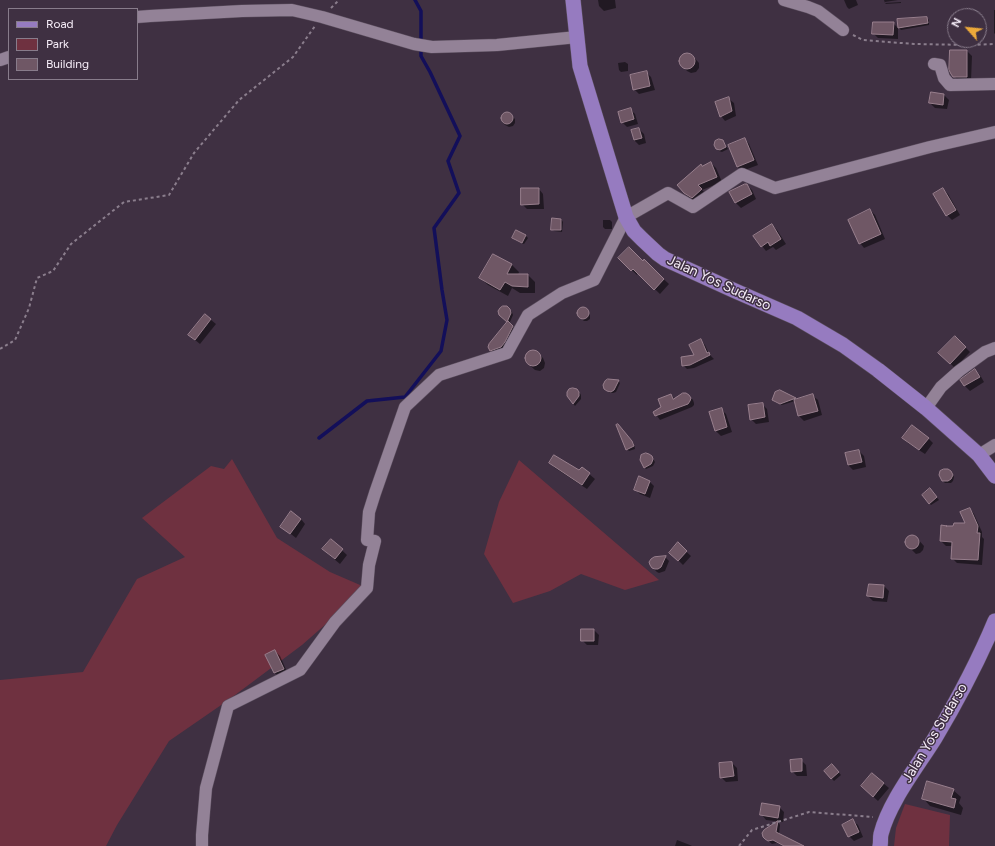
<!DOCTYPE html>
<style>
body{margin:0}
#map{position:relative;width:995px;height:846px;overflow:hidden;background:#3f3042;font-family:Figtree,sans-serif}
canvas{display:block}
.legend{position:absolute;left:8px;top:8px;width:130px;height:72px;box-sizing:border-box;background:#3f3042;border:1px solid #887c8b;margin:0;padding:5px 7px;list-style:none;font-size:12px;color:#f6edf8}
.legend li{display:flex;align-items:center;gap:8px;height:20px}
.legend b{width:20px;border:1px solid #887c8b}
.north{position:absolute;left:947px;top:8px;width:40px;height:40px;box-sizing:border-box;background:#3f3042;border:1px solid #887c8b;border-radius:50%;rotate:297deg;font-size:11px;font-weight:700;line-height:16px;text-align:center;color:#f6edf8}
.north::after{content:'';display:block;margin:auto;width:14px;height:18px;background:#eca93a;clip-path:polygon(50% 0,100% 100%,50% 72%,0 100%)}
</style>
<div id="map">
<canvas width="995" height="846"></canvas>
<ul class="legend">
<li><b style="height:5px;background:#967bc0"></b>Road</li>
<li><b style="height:11px;background:#6f3140"></b>Park</li>
<li><b style="height:11px;background:#6f5765"></b>Building</li>
</ul>
<div class="north">N</div>
</div>
<script>
const ctx = document.querySelector('canvas').getContext('2d');
ctx.lineJoin = 'round';
function fillPath(path, color) {
  ctx.fillStyle = color;
  ctx.fill(path, 'evenodd');
}
function trace(path, color, width, dash) {
  ctx.strokeStyle = color;
  ctx.lineWidth = width;
  ctx.lineCap = dash ? 'butt' : 'round';
  ctx.setLineDash(dash || []);
  ctx.stroke(path);
}
function write(font, color, halo, rows, align = 'center') {
  ctx.font = font + ' Figtree,sans-serif';
  ctx.lineWidth = 3;
  ctx.setLineDash([]);
  ctx.textBaseline = 'middle';
  ctx.strokeStyle = halo;
  ctx.fillStyle = color;
  for (const [text, x, y, turn = 0] of rows) {
    ctx.save();
    ctx.translate(x, y);
    ctx.rotate((+turn || 0) * Math.PI / 180);
    ctx.textAlign = isNaN(turn) ? turn : align;
    if (halo) ctx.strokeText(text, 0, 0);
    ctx.fillText(text, 0, 0);
    ctx.restore();
  }
}
const green = new Path2D(`
 M232,459l45,79 53,34 37,16 -65,57 -75,56 -58,40 -52,84 -11,21h-106v-166l83,-8 54,-93 48,-22 -43,-39 69,-52 13,3z
 M519,460l140,120 -34,10 -44,-16 -31,17 -37,12 -29,-49 15,-52z
 M905,804l45,11 -1,31h-55l2,-18z`);
const shadow = new Path2D(`
 M598,0h17l1,8 -12,3 -5,-5z
 M844,0h12l2,5 -9,4 -2,-2z
 M884,0h14l-13,2v1z
 M901,2v1l-15,1 -1,-1z
 M994,10h1v24l-1,-1z
 M927,18l2,2v5l-28,5 -2,-2z
 M893,23l5,5v11l-20,-1 -5,-5z
 M967,51l5,5 -1,25h-12l-7,-7z
 M686,53l5,1 8,9v5l-3,4 -5,1 -4,-2 -5,-6 -2,-4 1,-5z
 M625,62l3,2v7l-7,1 -2,-2 -1,-7z
 M646,72l5,5 4,13 -16,4 -5,-5z
 M944,95l5,5 -2,9 -12,-1 -5,-5z
 M729,99l5,4 2,13 -11,5 -4,-5z
 M630,109l5,5 3,10 -11,3 -5,-5z
 M505,113h4l6,6v4l-2,3 -4,1 -4,-2 -2,-2 -2,-4 1,-4z
 M639,129l5,5 2,9 -7,2 -5,-5z
 M745,139l4,5 9,21 -16,6 -4,-4z
 M722,141l6,8 -6,3 -3,-1 -2,-3z
 M711,163l5,5 6,14 -20,8 4,4 -9,8 -7,-4 -5,-5 17,-26z
 M747,185l5,5 4,9 -15,9 -5,-5 -5,-10z
 M539,189l4,5 1,15h-17l-5,-5z
 M943,189l5,5 12,21 -8,5 -5,-5 -12,-21z
 M870,210l5,5 10,24 -21,9 -4,-5z
 M553,219h8l2,3 -1,10 -8,-1 -2,-2z
 M603,220h7l2,2v7h-7l-2,-2z
 M772,225l5,5 9,14 -10,6 -3,-3 -7,4 -4,-5z
 M516,232l10,4 2,2 -4,6 -9,-4 -2,-2z
 M493,255l19,10 7,7 -1,3h10l7,7v11h-15l-8,-5 -4,8 -20,-11 -8,-7z
 M619,258l24,4 1,-1 25,23 -9,10 -22,-21 -1,2z
 M507,307l5,5 1,3 -4,9 8,7 -9,15 -14,8 -4,-4 18,-28 -8,-7z
 M583,308l3,2 4,5v4l-3,2h-3l-6,-5v-3l2,-3z
 M205,315l11,9 -16,20 -11,-9z
 M955,337l15,15 -15,16 -15,-15z
 M701,341l4,4 4,9 5,5 -20,9 -7,1 -4,-4 12,-9z
 M533,351l5,2 5,5 2,5 -1,5 -4,3 -5,-1 -9,-8v-5l2,-4z
 M975,370l5,5 4,7 -14,9 -5,-5 -3,-6z
 M618,381l2,2 -4,9 -3,1h-3l-5,-5z
 M780,391l17,9 16,-4 5,4 4,15 -18,6 -5,-5 -4,-15 -13,4 -7,-3 -2,-2z
 M579,392l2,3v4l-6,7 -7,-10z
 M671,395l4,4 14,-3 4,4 1,3v2l-2,2 -32,13 -6,-8 8,-4z
 M762,404l5,5 2,13 -13,2 -5,-5z
 M721,409l5,5 6,18 -11,4 -5,-5 -6,-18z
 M620,428l14,16 1,5 -6,2 -2,-2z
 M904,438h24l5,5 -8,11 -17,-11z
 M859,451l5,5 2,11 -13,3 -5,-5z
 M651,456l4,6 -2,4 -7,3 -2,-2z
 M550,463l29,9 3,-4 13,11 -8,10 -32,-21z
 M951,472l2,2 1,3 -1,4 -2,2h-6l-2,-2z
 M649,481l5,5 -4,12 -10,-4 -5,-5z
 M932,492l7,8 -8,5 -2,-2z
 M970,509l4,5 8,18v5l2,2 -2,26 -25,-2 -5,-5 1,-12h-7l-5,-5 13,-14 13,-2z
 M301,519l4,5 -9,14 -14,-11z
 M912,536l4,1 8,9 -1,4 -3,3 -4,1 -9,-9 -1,-4 2,-4z
 M331,540l16,15 -7,9 -12,-10z
 M678,544l13,12 -8,9 -8,-8z
 M665,557l4,4 -4,10 -6,2 -2,-1 -5,-5z
 M884,586l5,5 -2,11 -14,-1 -5,-5z
 M594,630l5,5 -1,10h-11l-5,-5z
 M275,651l5,5 8,18 -8,4 -5,-5 -8,-18z
 M801,760l5,5 1,11h-10l-5,-5z
 M732,763l5,5 1,13 -12,1 -5,-5z
 M832,765l9,10 -7,6 -9,-10z
 M872,774l17,14 -11,13 -11,-10z
 M953,790l8,7 -2,6 4,5 -2,7 -31,-9 -7,-8z
 M779,807l5,5 -1,10 -17,-2 -4,-5z
 M853,821l5,4 5,12 -9,4 -5,-5z
 M778,822l2,3 -1,9 22,12h-18l-6,-3 -5,1 -6,-5z
 M677,840l13,5 2,1h-17z`);
const stream = new Path2D(`
 M319,438l48,-37 38,-4 36,-46 6,-31 -5,-30 -8,-62 25,-35 -11,-32 12,-25 -30,-64 -9,-16v-45l-6,-11`);
const building = new Path2D(`
 M927,17l1,6 -30,5 -1,-9z
 M873,22h21l-1,13 -21,-1z
 M950,50h17v27h-14l-2,-3 -2,-4z
 M679 61a8 8 0 1 1 16 0a8 8 0 1 1-16 0Z
 M647,71l3,15 -17,4 -3,-15z
 M931,92l13,2 -1,11 -14,-2z
 M729,97l3,14 -12,6 -5,-15z
 M631,108l3,11 -13,4 -3,-11z
 M501 118a6 6 0 1 1 12 0a6 6 0 1 1-12 0Z
 M639,128l3,10 -8,2 -3,-10z
 M745,138l9,22 -17,7 -9,-22z
 M719,139l4,1 3,7 -6,3 -4,-1 -2,-4 1,-4z
 M711,162l6,15 -19,8 4,4 -10,9 -8,-5 -7,-8 24,-21 1,2z
 M745,184h2l5,10 -17,9 -6,-11z
 M521,188h18v16l-18,1z
 M943,188l13,22 -10,6 -13,-22z
 M870,209l11,25 -22,10 -11,-24z
 M552,218l9,1v11h-10z
 M772,224l9,15 -11,7 -2,-4 -7,5 -8,-11z
 M516,230l10,5 -4,8 -10,-5z
 M629,247l14,14 1,-2 20,20 -10,11 -21,-21 -2,2 -13,-13z
 M493,254l19,10 -5,10h21v13l-16,-1 -7,-4 -5,8 -21,-12z
 M503,306h4l3,3 1,4 -4,9 -8,-7 -1,-4 2,-3z
 M577 313a6 6 0 1 1 12 0a6 6 0 1 1-12 0Z
 M205,314l6,5 -16,21 -7,-5z
 M508,321l5,5 -8,16 -4,5 -11,4 -2,-4 1,-3z
 M955,336l11,11 -16,17 -12,-11z
 M701,339l6,14 2,-1 1,3 -20,10 -8,1 -1,-9 13,-2 -5,-10z
 M525 358a8 8 0 1 1 16 0a8 8 0 1 1-16 0Z
 M975,369l5,8 -16,9 -4,-6z
 M608,379l11,1 -5,10 -3,2 -4,-1 -3,-2 -1,-4 2,-4z
 M573,388l4,1 2,3v4l-6,8 -6,-8v-4l2,-3z
 M780,390l16,8 -16,6 -8,-4 3,-8z
 M683,393h3l3,2 2,3 -1,3 -2,3 -33,12 -2,-4 8,-5 -3,-8 13,-5 2,5z
 M813,394l5,17 -20,5 -4,-16z
 M763,403l2,14 -15,3 -2,-15z
 M722,408l5,19 -12,4 -6,-19z
 M618,424l14,17 2,5 -8,4 -10,-25z
 M912,425l17,13 -10,12 -17,-12z
 M859,450l3,12 -14,3 -3,-12z
 M646,453l3,1 3,2 1,3 -1,3 -1,2 -7,4 -4,-8 1,-5z
 M554,455l25,15 3,-3 8,6 -8,12 -33,-22z
 M944,469h4l3,2 2,4 -2,4 -3,2h-6l-3,-6 1,-4z
 M639,476l11,5 -5,13 -11,-4z
 M930,488l7,9 -8,7 -7,-9z
 M970,508l8,18 -1,7h3l-2,27 -27,-1 1,-17 -12,-1 1,-16 6,1h-1h7l1,-3h11l-5,-11z
 M291,511l10,8 -11,15 -10,-7z
 M905 542a7 7 0 1 1 14 0a7 7 0 1 1-14 0Z
 M331,539l12,10 -8,10 -13,-10z
 M678,542l9,9 -9,10 -9,-8z
 M666,556l-5,11 -3,2h-3l-3,-1 -2,-3 -1,-3 2,-3 3,-2z
 M869,584l15,1 -1,13 -16,-2z
 M581,629h13v12h-13z
 M275,650l9,19 -10,4 -9,-18z
 M802,759v12l-11,1 -1,-12z
 M732,762l2,14 -14,2 -1,-15z
 M832,764l7,8 -8,7 -7,-8z
 M872,773l12,10 -11,14 -12,-11z
 M927,781l27,8 -3,9 5,1 -2,9 -32,-9z
 M762,803l18,3 -2,12 -18,-3z
 M853,819l6,13 -11,5 -6,-12z
 M778,821l-2,11 28,14h-20l-11,-6 -5,1 -3,-2 -2,-2 -1,-4 2,-3z`);
const path = new Path2D(`
 M331,8l8,-8
 M853,35l10,5 51,4 57,1 24,-1
 M0,349l15,-9 14,-32 8,-30 16,-7 18,-27 53,-42 45,-7 25,-42 45,-53 54,-43 22,-31
 M739,846l13,-16 57,-18 64,5`);
const minor = new Path2D(`
 M784,0l24,7 10,4 25,19
 M137,17l13,-1 92,-5 50,-1 30,7 92,27 18,3 65,-2 80,-8
 M0,60l9,-3
 M934,64l6,1 4,13 6,7 45,-1
 M926,408l15,-21 18,-16 26,-19 10,-4
 M979,455l16,-10
 M202,846v-11l4,-47 22,-82 72,-36 35,-48 32,-34 2,-23 6,-24 -8,-1 2,-28 6,-19 30,-86 34,-32 68,-22 21,-38 34,-22 32,-13 32,-63 42,-24 25,14 49,-33 33,14 155,-41 65,-15`);
const major = new Path2D(`
 M573,0l7,66 46,151 8,14 8,8 16,15 7,5 68,31 64,28 46,27 35,25 48,38 53,47 16,21
 M880,846c1,-4 0,-8 1,-12 8,-32 36,-67 54,-96 22,-37 43,-76 60,-117`);
const streetNames = [
 ["Jalan Yos Sudarso",719,283,25],
 ["Jalan Yos Sudarso",935,733,-59]
];
fillPath(green, '#6f3140');
fillPath(shadow, '#0007');
trace(stream, '#130f5a', 3.5);
fillPath(building, '#6f5765');
trace(building, '#987f8d', 1);
trace(minor, '#5c4f5f', 13);
trace(major, '#5c4f5f', 16);
trace(path, '#8b7e8d', 2, [3, 3]);
trace(minor, '#938297', 12);
trace(major, '#967bc0', 15);
write('14px', '#f6edf8', '#3f3042', streetNames);
</script>
